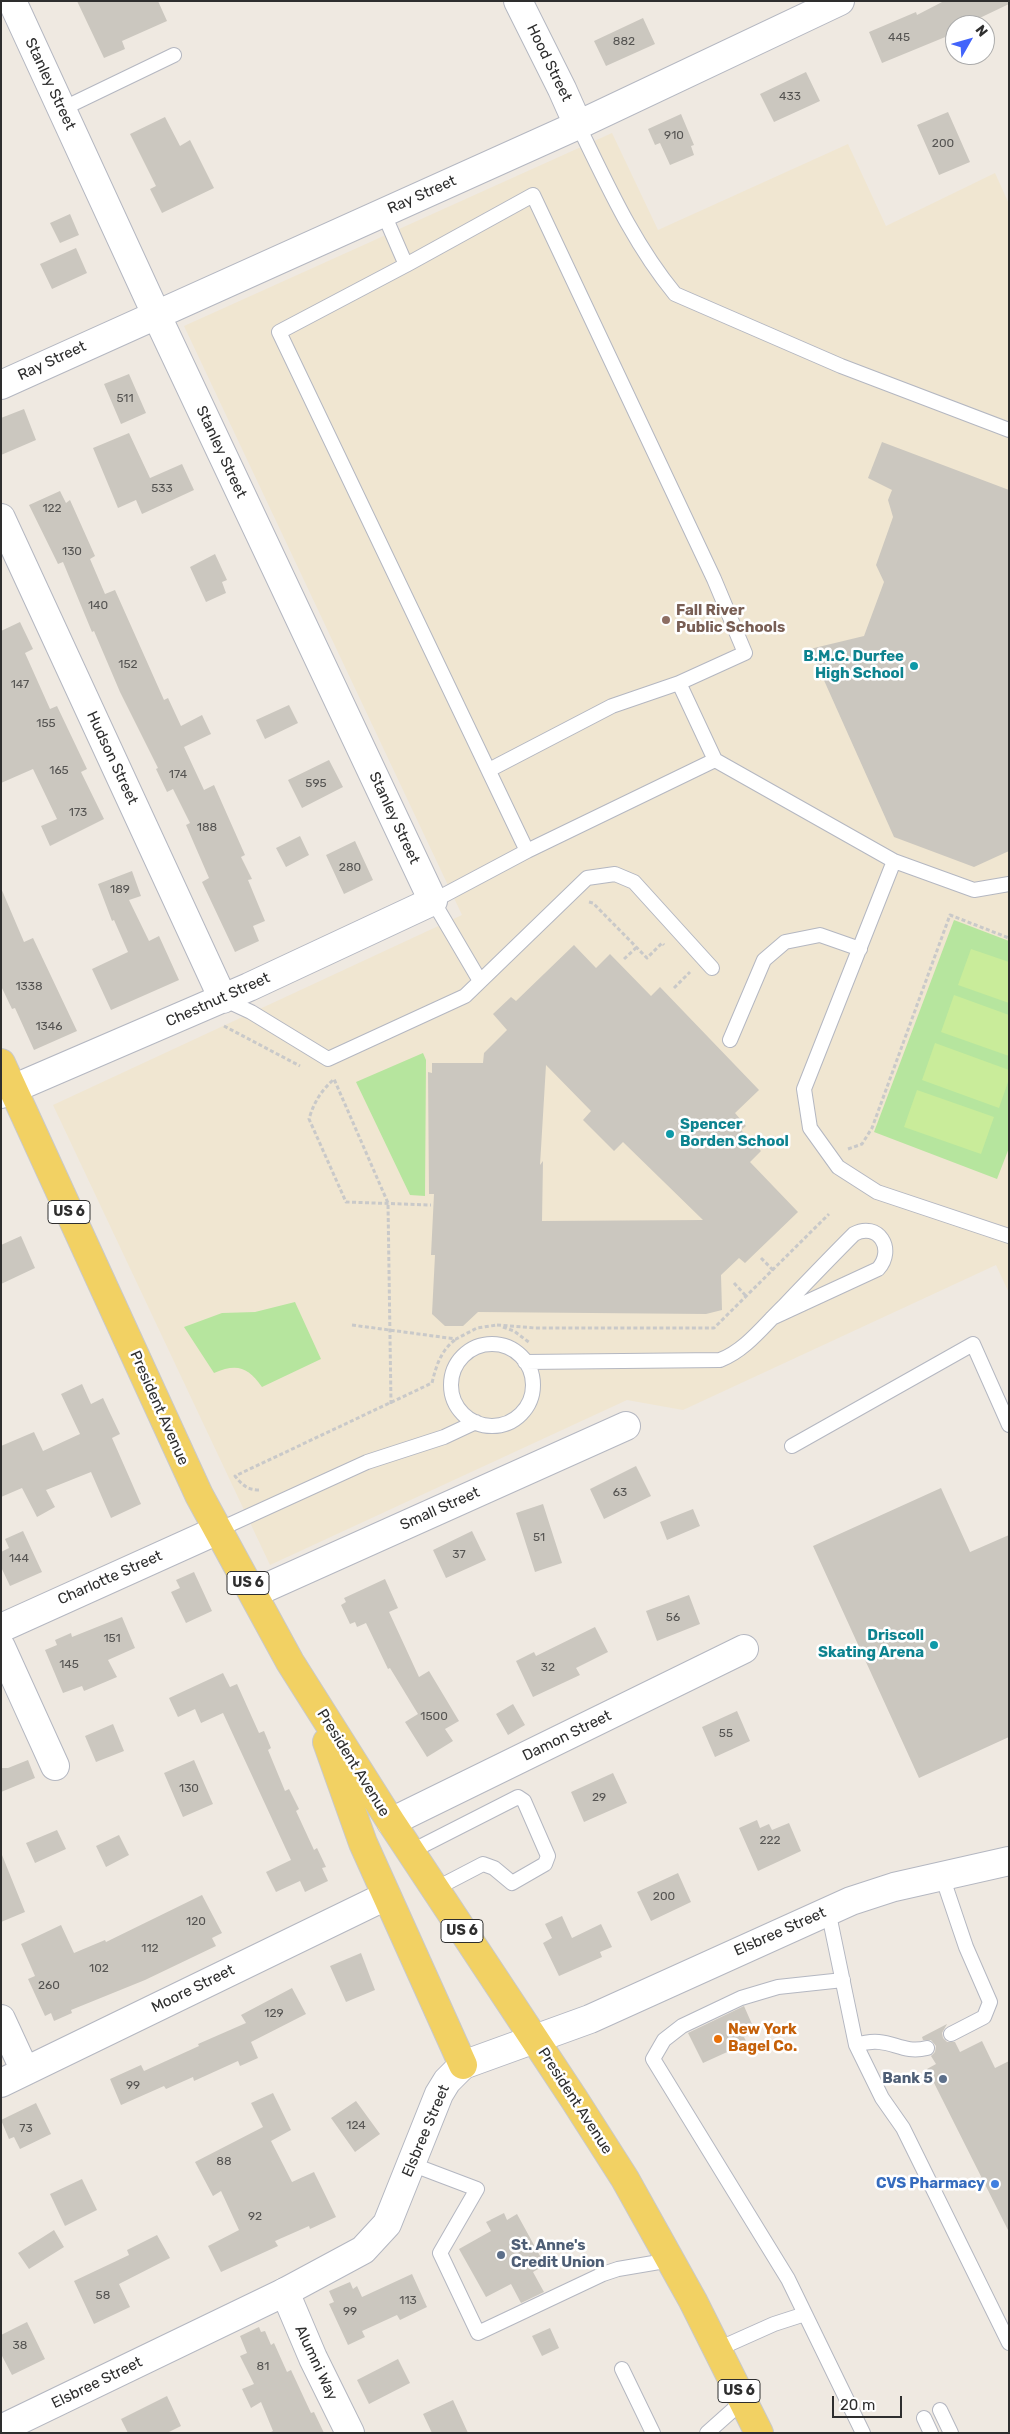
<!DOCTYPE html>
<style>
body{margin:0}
#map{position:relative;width:1010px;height:2434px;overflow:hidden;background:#efe9e1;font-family:Rubik,sans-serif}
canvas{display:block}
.frame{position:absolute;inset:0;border:2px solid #2e2e2e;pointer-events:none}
.north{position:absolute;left:945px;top:15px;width:50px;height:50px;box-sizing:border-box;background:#fff;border:1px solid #ababab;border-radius:50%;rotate:52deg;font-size:14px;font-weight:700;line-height:20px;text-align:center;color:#2e2e2e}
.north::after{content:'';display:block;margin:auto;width:18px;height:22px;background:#4264fb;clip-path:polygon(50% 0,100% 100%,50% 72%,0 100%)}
.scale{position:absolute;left:832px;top:2396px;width:70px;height:22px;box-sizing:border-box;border:2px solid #2e2e2e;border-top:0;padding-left:6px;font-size:15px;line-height:18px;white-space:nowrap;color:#2e2e2e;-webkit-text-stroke:4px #fff;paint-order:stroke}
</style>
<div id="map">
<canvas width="1010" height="2434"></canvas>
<div class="frame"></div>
<div class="north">N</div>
<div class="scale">20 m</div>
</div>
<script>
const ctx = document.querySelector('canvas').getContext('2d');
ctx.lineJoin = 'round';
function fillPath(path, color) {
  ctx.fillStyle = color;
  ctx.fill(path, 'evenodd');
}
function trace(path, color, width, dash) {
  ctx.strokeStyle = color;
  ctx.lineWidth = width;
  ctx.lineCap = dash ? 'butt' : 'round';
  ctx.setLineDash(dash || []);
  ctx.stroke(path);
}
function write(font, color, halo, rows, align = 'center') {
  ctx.font = font + ' Rubik,sans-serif';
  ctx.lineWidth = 5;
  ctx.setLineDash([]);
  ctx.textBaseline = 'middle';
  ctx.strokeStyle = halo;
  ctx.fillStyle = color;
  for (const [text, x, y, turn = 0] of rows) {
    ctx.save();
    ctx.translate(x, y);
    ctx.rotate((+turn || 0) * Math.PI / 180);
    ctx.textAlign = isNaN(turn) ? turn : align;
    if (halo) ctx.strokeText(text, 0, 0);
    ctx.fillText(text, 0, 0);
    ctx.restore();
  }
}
const education = new Path2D(`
 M612,133l46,97 190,-86 38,82 109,-53 14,31v1089l-13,-28 -313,145 -56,-10 -357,165 -217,-460 409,-190 -278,-589z`);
const green = new Path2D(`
 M954,920l55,21v207l-12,31 -123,-47z
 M423,1053l3,7 -1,136 -15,-1 -54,-113z
 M295,1302l26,57 -59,28c-14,-20 -25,-24 -48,-14l-30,-46 38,-14 33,-1z`);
const pitch = new Path2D(`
 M971,949l38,13v41l-51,-18z
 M954,995l55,20v41l-68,-24z
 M935,1043l74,27v9l-10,29 -77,-28z
 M917,1090l77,27 -13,37 -77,-27z`);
const building = new Path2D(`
 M77,1h81l9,20 -45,20 3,8 -21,9z
 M944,1h65v3l-44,21h-10v8l-73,30 -13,-31 47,-20 1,3z
 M643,18l12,26 -49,22 -12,-25z
 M806,72l14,29 -46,21 -14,-28z
 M948,112l22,50 -31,13 -22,-50z
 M681,114l13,31 -3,1 3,9 -24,10 -10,-22 -5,2 -7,-16z
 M165,117l15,29 10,-6 24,48 -52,25 -12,-24 6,-3 -26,-52z
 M70,214l9,21 -19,8 -10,-20z
 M76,248l11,25 -35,16 -12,-25z
 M129,374l17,39 -25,11 -17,-40z
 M24,409l12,31 -35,15v-37z
 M129,433l21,45 32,-14 12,26 -52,24 -6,-14 -18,8 -25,-60z
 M882,442l127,48v361l-35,16 -80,-30 -84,-188 54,-13 20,-54 -8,-17 17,-48 -5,-17 4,-10 -24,-12z
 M60,491l6,12 4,-3 25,56 -5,3 15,35 10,-4 49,110 4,-2 13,28 21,-11 9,19 -27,13 20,43 10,-5 31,70 -4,2 11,22 -4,1 17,41 -12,5 6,15 -24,11 -33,-70 7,-4 -23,-53 4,-2 -17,-34 -6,3 -11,-23 2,-1 -38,-76 -26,-61 -2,1 -29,-70 -5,2 -29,-59z
 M215,554l12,26 -5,2 4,11 -20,9 -16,-35z
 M20,622l13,27 -8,4 25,56 7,-3 30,63 -6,3 23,47 -54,27 -9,-20 16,-7 -24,-50 -32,14v-152z
 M289,705l9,18 -33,16 -9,-19z
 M329,760l14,27 -41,21 -14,-28z
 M300,836l9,19 -23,12 -10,-19z
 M355,841l18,39 -29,14 -18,-39z
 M132,871l9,25 -12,4 20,41 10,-5 20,44 -68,30 -19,-41 36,-17 -14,-32 -2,1 -14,-37z
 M1,888l23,54 9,-4 44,93 -43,19 -19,-42 -3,1 -11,-23z
 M574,945l22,23 14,-14 41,42 9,-9 99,103 -24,23 11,13 -5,4 20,21 -11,11 48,50 -53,51 -6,-5 -18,17 1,35 -16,4 -228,-2 -15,14h-18l-13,-12 3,-59h-4l3,-61h-5l-1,-122 4,1v-10h51l1,-10 23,-23 -14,-16 18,-17 5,4zM546,1065l45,46 -8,9 31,31 9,-9 80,78 -161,1 1,-60 -3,4z
 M21,1236l14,32 -34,16v-39z
 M82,1384l9,20 12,-6 6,13 11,23 -8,4 29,66 -30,14 -20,-46 -45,18 9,17 -18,10 -15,-29 -21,9v-51l33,-14 9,19 37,-17 -19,-40z
 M636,1466l15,30 -47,23 -14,-30z
 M941,1488l29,64 39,-17v202l-90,41 -106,-232z
 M543,1504l19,59 -27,9 -19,-59z
 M693,1509l7,17 -33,14 -7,-18z
 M23,1531l19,41 -32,14 -9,-19v-15l8,-4 -4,-9z
 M472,1531l14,29 -40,18 -13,-28z
 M194,1572l18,39 -26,12 -15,-31 9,-4 -4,-8z
 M385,1579l13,29 -9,4 30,65 10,-6 30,50 -14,8 8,12 -26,16 -22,-35 13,-8 -28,-46 -2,1 -22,-46 -9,4 -2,-5 -5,2 -9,-19 5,-3 -2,-4z
 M689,1595l11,29 -43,17 -11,-30z
 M122,1617l13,31 -27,12 9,17 -33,14 -2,-5 -19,7 -18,-43 12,-5 -2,-5 16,-7 1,4z
 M595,1627l13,25 -32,16 4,7 -47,22 -17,-36 18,-9 2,4z
 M223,1673l7,14 7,-3 22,49 5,-2 7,17 -3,2 17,41 4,-2 10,20 -3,2 18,39 3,-2 9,19 -4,1 6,13 -23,11 -5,-11 -24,11 -10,-20 25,-12 -68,-147 -22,10 -6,-14 -17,8 -9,-19z
 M513,1704l12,21 -17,10 -12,-21z
 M737,1711l13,30 -35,16 -13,-30z
 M113,1724l11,27 -28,11 -11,-26z
 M28,1760l7,18 -34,14v-24h7z
 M194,1760l19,44 -30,13 -19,-44z
 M613,1773l14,30 -43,19 -13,-30z
 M757,1820l3,8 9,-4 3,6 17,-7 12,28 -43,20 -19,-43z
 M57,1830l9,19 -31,14 -9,-20z
 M119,1835l10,20 -23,12 -10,-21z
 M2,1855l23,57 -24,10v-66z
 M678,1873l13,29 -40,19 -14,-29z
 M202,1895l20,38 -10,5 4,8 -71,34 -74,30 1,3 -18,8 -3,-8 -6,3 -17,-37 7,-3 -14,-32 40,-19 13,28 31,-13 1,2z
 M562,1916l10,22 29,-14 11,23 -12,5 2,5 -43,19 -16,-33 9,-5 -7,-14z
 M361,1953l14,37 -29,12 -16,-36z
 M292,1988l14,26 -55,28 7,16 -18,8 -2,-5 -44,20 -1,-4 -27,12 -2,-3 -43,19 -11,-26 31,-14 3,6 55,-25 -1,-2 48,-21 -5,-8z
 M744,2006l11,25 -11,6 3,6 -44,20 -15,-30z
 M947,2024l-5,9 1,5 4,4h8l5,10 22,-11 13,27 14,-7v171l-82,-163 9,-5 -5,-8 4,-4 1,-6 -5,-6h-8l-1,-3z
 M273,2093l18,37 -20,11 21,41 22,-10 22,45 -26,12 -1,-3 -34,15 3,5 -57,26 -13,-26 31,-16 -18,-39 -8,5 -18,-34 68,-35 -12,-24z
 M356,2101l24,33 -25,18 -24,-34z
 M36,2103l15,31 -31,15 -6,-12 -5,2 -8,-19z
 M82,2179l15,31 -32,16 -15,-32z
 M504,2213l3,7 10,-6 28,51 -12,7 11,20 -23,11 -10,-19 -25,13 -27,-48 32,-18 -5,-9z
 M54,2230l10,17 -35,22 -11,-16z
 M157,2235l13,23 -51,26 11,23 -36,17 -20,-43 55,-26 -2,-5z
 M412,2274l15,33 -27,13 -3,-5 -35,16 3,6 -17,8 -19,-41 5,-2 -5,-11 21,-9 3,7 4,-3 5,11z
 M27,2322l18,37 -33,16 -11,-21v-19z
 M259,2327l2,5 4,-1 6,14 3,-2 13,29 4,-2 20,43 3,-1 10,21h-55l4,-2 -12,-29 -10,6 -9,-19 12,-5 -14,-28 7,-3 -7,-17z
 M550,2328l9,20 -17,8 -10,-20z
 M398,2359l12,24 -41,21 -12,-24z
 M167,2396l14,30 -14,7h-39l-7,-14z
 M453,2400l15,33h-36l-9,-19z`);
const path = new Path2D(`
 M589,902l4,1 54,55 15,-15 2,2
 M624,959l13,-12
 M674,988l16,-16
 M224,1026l76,40
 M848,1149l14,-5 10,-16 78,-213 59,23
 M761,1258l12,12
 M734,1283l12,13
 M352,1325l104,14 21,-11 20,-3
 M497,1325l38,3h179l115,-114
 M503,1327l11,4 16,12
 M391,1404l-3,-201 -54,-124c-13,12 -20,23 -25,40l37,83 85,3
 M259,1490c-11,0 -17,-5 -24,-14l197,-93c4,-17 9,-33 24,-44`);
const lane = new Path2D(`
 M62,109l112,-54
 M578,125c29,59 55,118 97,169l166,72 168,64
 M383,212l23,53 -127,67 248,519 -94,50 47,80
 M406,265l127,-70 181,384 31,74 -66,30 36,77
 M489,770l123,-64 67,-23
 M527,851l188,-91 179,101
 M1009,884l-35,6 -80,-29 -90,228 6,39 28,39 39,25 132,44
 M223,999l28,13 77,47 137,-63 122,-118 28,-4 19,8 78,86
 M730,1040l34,-80 21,-18 35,-7 40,14
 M451 1385a41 41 0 1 1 82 0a41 41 0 1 1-82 0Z
 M525,1362l195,-2c26,-10 44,-35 64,-54 23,-24 46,-48 70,-72 24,-13 42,15 24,35l-106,49
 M792,1446l181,-102 36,81
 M218,1530l149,-68 77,-25 32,-15
 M410,1852l108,-55 6,4 24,55 -3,8 -33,19 -18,-15 -11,-4 -48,25
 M942,1876l24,71 24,55 -6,15 -33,17
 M828,1910l28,135 26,53 21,30 106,215
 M843,1980l-65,7 -37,11 -59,28 -18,14 -11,19 135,220 75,154
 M856,2045c34,-11 42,10 71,3
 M411,2164l66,25 -37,64 38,80 125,-59 15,-5 53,-9
 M718,2349l56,-25 31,-10
 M622,2369l31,64
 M940,2410l11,23
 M924,2418l7,15
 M707,2433l37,-33`);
const street = new Path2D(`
 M518,1l44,88 16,36
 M1,385l577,-260 262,-124
 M1,518l222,481
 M1,1094l248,-107 184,-86 -277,-587 -144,-313
 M254,1593l372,-167
 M1,1628l217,-98
 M1,1647l54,119
 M391,1822l353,-173
 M1,2019l24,52
 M1,2083l385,-187
 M285,2292l28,66 37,75`);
const secondary = new Path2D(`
 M1,2429l284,-137 78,-42 24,-26 52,-130 8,-13 16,-16 127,-46 261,-118 43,-14 115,-26`);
const primary = new Path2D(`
 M1,1063l198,432 91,167 101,160 183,277 51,80 68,122 66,132
 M327,1742l36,101 100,222`);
const markers = [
 [666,620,5,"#8d6e63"],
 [914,666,5,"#0f9aa8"],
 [670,1134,5,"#0f9aa8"],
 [934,1645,5,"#0f9aa8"],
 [718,2039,5,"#e8710a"],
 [943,2079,5,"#5c6f8a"],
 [995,2184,5,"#3f7fe0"],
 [501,2255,5,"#5c6f8a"]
];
const numberNames = [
 ["445",899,38],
 ["882",624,42],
 ["433",790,97],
 ["910",674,136],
 ["200",943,144],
 ["511",125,399],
 ["533",162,489],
 ["122",52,509],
 ["130",72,552],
 ["140",98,606],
 ["152",128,665],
 ["147",20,685],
 ["155",46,724],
 ["165",59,771],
 ["174",178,775],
 ["595",316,784],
 ["173",78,813],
 ["188",207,828],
 ["280",350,868],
 ["189",120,890],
 ["1338",29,987],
 ["1346",49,1027],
 ["63",620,1493],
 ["51",539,1538],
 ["37",459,1555],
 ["144",19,1559],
 ["56",673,1618],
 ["151",112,1639],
 ["145",69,1665],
 ["32",548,1668],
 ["1500",434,1717],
 ["55",726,1734],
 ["130",189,1789],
 ["29",599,1798],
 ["222",770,1841],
 ["200",664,1897],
 ["120",196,1922],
 ["112",150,1949],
 ["102",99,1969],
 ["260",49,1986],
 ["129",274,2014],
 ["99",133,2086],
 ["124",356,2126],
 ["73",26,2129],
 ["88",224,2162],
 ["92",255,2217],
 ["58",103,2296],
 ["113",408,2301],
 ["99",350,2312],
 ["38",20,2346],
 ["81",263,2367]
];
const shields = [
 [69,1212,42],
 [248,1583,42],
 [462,1931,42],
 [739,2391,42]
];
const shieldNames = [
 ["US 6",69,1212],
 ["US 6",248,1583],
 ["US 6",462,1931],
 ["US 6",739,2391]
];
const streetNames = [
 ["Hood Street",549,63,64],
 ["Stanley Street",50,84,65],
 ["Ray Street",422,195,-24],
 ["Ray Street",52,361,-25],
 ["Stanley Street",221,452,65],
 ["Hudson Street",112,758,65],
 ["Stanley Street",394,818,65],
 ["Chestnut Street",218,1000,-24],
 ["President Avenue",159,1408,66],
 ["Small Street",440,1509,-24],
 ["Charlotte Street",110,1578,-24],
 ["Damon Street",567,1736,-26],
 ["President Avenue",353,1763,58],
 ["Elsbree Street",780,1932,-24],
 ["Moore Street",193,1989,-26],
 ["President Avenue",575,2101,57],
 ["Elsbree Street",426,2131,-67],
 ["Alumni Way",316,2363,65],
 ["Elsbree Street",97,2383,-26]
];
const educationNames = [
 ["Fall River",676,611],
 ["Public Schools",676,628]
];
const cultureNames = [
 ["B.M.C. Durfee",904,657],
 ["High School",904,674],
 ["Spencer",680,1125,"left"],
 ["Borden School",680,1142,"left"],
 ["Driscoll",924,1636],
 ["Skating Arena",924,1653]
];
const foodNames = [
 ["New York",728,2030],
 ["Bagel Co.",728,2047]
];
const serviceNames = [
 ["Bank 5",933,2079],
 ["St. Anne's",511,2246,"left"],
 ["Credit Union",511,2263,"left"]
];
const shopNames = [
 ["CVS Pharmacy",985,2184]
];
fillPath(education, '#f0e6d1');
fillPath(green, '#b6e59e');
fillPath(pitch, '#c9ec9a');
fillPath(building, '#cbc7bf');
trace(lane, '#b4b7c1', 16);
trace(street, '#b4b7c1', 30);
trace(secondary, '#b4b7c1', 30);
trace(primary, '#c9c9c9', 30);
trace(path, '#c9c9c9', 3, [4, 2.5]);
trace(lane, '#fff', 14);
trace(street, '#fff', 28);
trace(secondary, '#fff', 28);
trace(primary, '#f2d163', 28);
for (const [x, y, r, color] of markers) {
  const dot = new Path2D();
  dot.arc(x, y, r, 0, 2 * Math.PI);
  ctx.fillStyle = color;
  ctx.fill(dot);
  trace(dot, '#fff', 2);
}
write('12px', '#555452', null, numberNames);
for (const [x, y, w] of shields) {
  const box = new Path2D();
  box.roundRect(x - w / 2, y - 11.5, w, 23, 4);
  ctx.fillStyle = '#fff';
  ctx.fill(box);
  trace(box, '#2e2e2e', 1);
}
write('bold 14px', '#2e2e2e', null, shieldNames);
write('15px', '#2e2e2e', '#fff', streetNames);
write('bold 15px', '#785e54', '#fff', educationNames, 'left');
write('bold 15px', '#0d838f', '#fff', cultureNames, 'right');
write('bold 15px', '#c56008', '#fff', foodNames, 'left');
write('bold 15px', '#4e5e75', '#fff', serviceNames, 'right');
write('bold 15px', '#366cbe', '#fff', shopNames, 'right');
</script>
